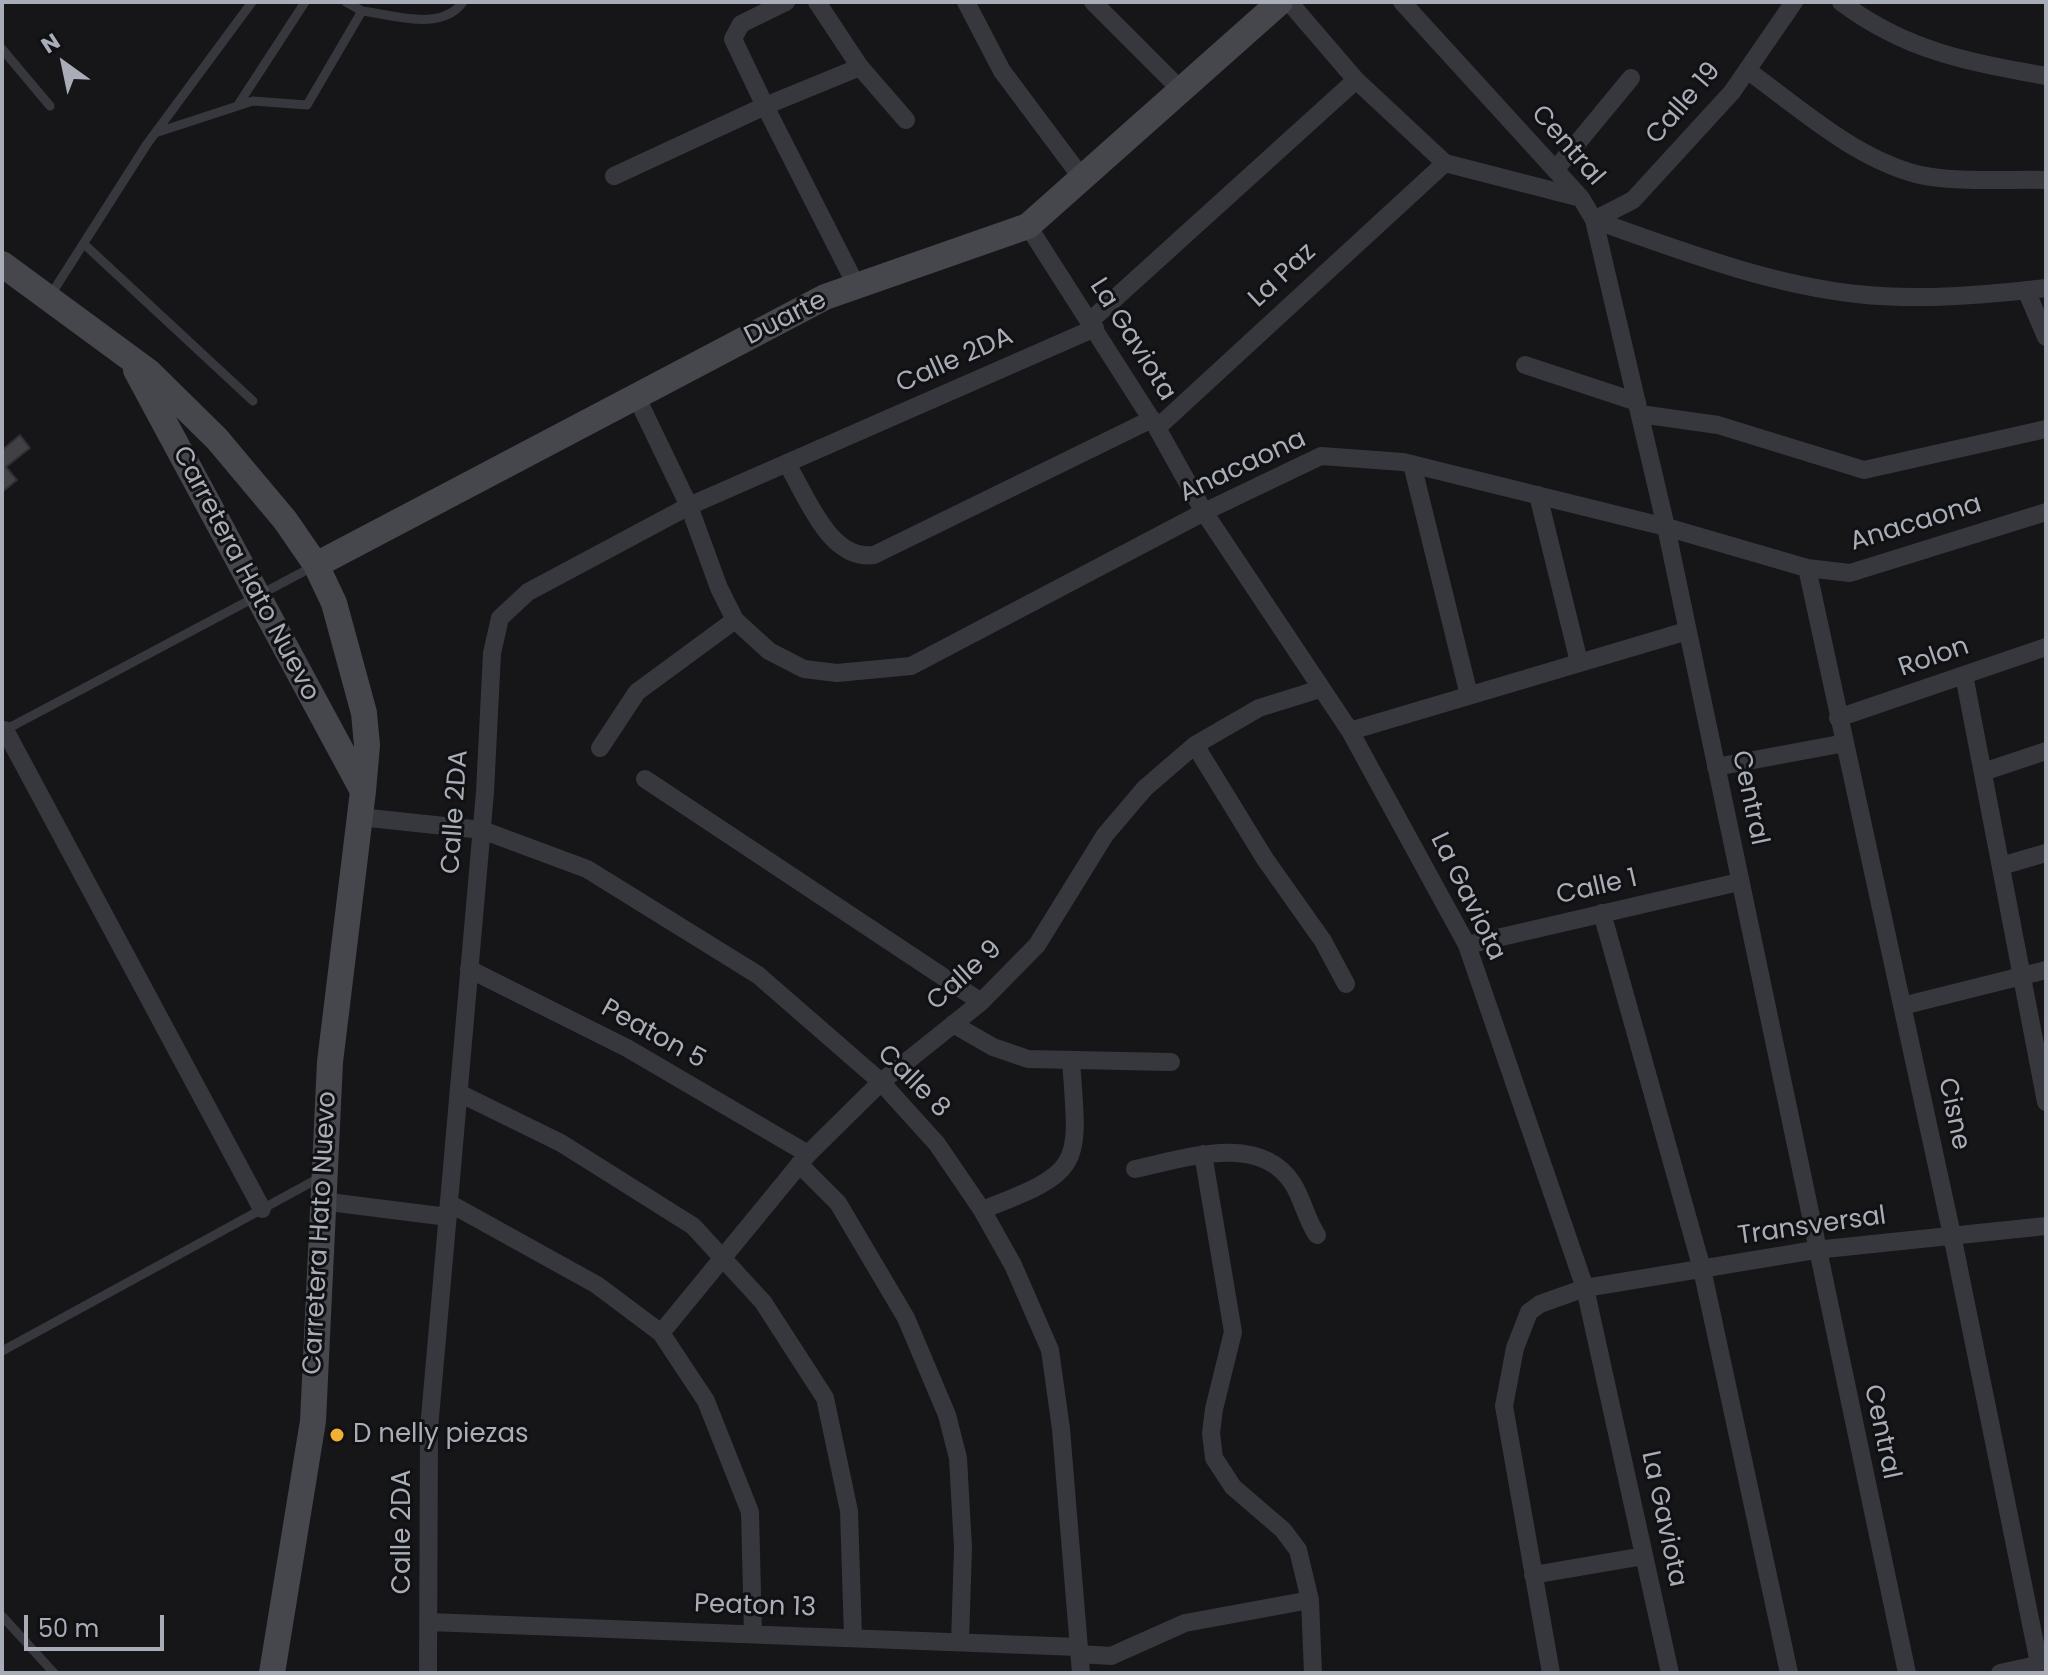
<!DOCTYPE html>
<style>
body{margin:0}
#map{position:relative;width:2048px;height:1675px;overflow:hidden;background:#161618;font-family:Poppins,sans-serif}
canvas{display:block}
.frame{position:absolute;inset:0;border:4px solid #a8adb8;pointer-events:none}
.north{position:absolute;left:24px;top:24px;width:80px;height:80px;-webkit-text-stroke:6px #111113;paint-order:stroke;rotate:327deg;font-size:22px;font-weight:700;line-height:32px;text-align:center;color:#a8adb8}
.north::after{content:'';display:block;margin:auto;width:28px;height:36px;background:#a8adb8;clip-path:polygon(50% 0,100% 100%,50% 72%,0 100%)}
.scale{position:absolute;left:24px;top:1615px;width:140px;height:36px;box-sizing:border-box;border:4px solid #a8adb8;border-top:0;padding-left:10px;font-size:24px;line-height:28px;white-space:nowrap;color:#a8adb8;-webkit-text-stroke:6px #111113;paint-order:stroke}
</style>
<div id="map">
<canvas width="2048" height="1675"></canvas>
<div class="frame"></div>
<div class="north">N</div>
<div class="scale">50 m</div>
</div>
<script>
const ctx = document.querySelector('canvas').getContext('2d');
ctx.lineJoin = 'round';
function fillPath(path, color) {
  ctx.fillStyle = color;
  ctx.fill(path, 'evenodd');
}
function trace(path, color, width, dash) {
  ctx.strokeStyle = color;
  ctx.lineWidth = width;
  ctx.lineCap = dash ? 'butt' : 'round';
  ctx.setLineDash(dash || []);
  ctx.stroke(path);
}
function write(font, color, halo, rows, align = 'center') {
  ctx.font = font + ' Poppins,sans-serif';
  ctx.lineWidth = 6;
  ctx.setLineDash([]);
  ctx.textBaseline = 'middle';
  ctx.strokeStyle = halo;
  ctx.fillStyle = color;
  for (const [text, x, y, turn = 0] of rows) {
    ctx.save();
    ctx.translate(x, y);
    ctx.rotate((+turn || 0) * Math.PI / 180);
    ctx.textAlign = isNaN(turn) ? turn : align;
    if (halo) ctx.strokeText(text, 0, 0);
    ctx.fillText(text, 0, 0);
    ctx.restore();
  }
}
const building = new Path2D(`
 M20,435l10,13 -24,19 11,13 -15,12v-42z`);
const lane = new Path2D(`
 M362,11c33,4 79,21 101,-9
 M2,49l48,57
 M238,105l67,-103
 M158,132l95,-31 54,4 55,-94 -16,-9
 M84,244l169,157
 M50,296l97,-152 105,-142
 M5,730l309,-164
 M2,1351l317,-173
 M2,1616l52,57`);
const street = new Path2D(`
 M786,2l-45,22 -8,15 32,67 95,-39
 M817,2l43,65 46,53
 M966,2l36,69 80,107
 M1093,2l87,87
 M1289,2l67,78 89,83 136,35
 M1402,2l179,196 13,22 72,307 241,1146
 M1841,2c65,49 127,60 205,74
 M1747,70c51,37 106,87 169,104 34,9 93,5 130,6
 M1555,170l76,-92
 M614,176l151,-70 91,179
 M1594,220c86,30 172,64 263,74 61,7 128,1 189,-6
 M1594,220l39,-20 99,-108 62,-90
 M1028,226l129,202 47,84 146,219 117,214 118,343 85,385
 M2026,290l20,47
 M1090,321l266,-241
 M1525,365l112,37
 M636,396l53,110 30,82 16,32 34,31 35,18 33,4 74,-7 293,-154 117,-56 82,6 263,65 141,41 43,5 196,-61
 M1640,414l78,11 146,45 182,-41
 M1157,428l288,-265
 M787,464c20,32 42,97 87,91l278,-136
 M1412,464l57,231
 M1538,495l41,167
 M1807,568l145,667 89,438
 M1964,675l82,427
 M1838,718l208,-71
 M5,730l257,479
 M1350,731l337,-100
 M1195,745l70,114 58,82 23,43
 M600,748l37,-56 98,-72
 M1716,767l129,-24
 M1983,772l63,-21
 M645,779l336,223
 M360,817l122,13 105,39 171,106 123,107 56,62 45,66 31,55 37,85 11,79 20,244
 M2001,866l45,-13
 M1602,913l100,356 87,404
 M1467,945l272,-63
 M469,969l158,79 181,106
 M1902,1006l144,-36
 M953,1024l40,23 35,12 143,3
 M459,1093l102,50 132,83 70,76 62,96 24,113 4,126
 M1203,1154l30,178 -19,77 -3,24 3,25 19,29 50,43 15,20 12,50 3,73
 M799,1164l39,39 68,115 41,97 11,43 5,90 -3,94
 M1135,1169c48,-10 125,-38 158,15 10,16 13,35 24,51
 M321,1201l127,16
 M449,1203l148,82 64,48 45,68 44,111 3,121
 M982,1210c102,-39 97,-43 89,-149
 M661,1333l147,-179 73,-72 100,-80 56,-57 68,-110 40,-47 50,-43 64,-37 61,-19
 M1533,1575l111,-19
 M429,1622l649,25
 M1079,1654l32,2 74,-33 125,-23
 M428,1673l1,-244 56,-637 7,-139 8,-35 28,-26 161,-86 406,-178
 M1551,1673l-47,-267 11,-58 14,-36 11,-8 45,-16 230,-38 231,-24
 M2000,1673l46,-10`);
const secondary = new Path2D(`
 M2,264l147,108 68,67 68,81 31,45 18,38 30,110 3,32 -4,46 -33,271 -17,359 -41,252
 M136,370l227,421
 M316,565l509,-268 203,-71 252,-224`);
const markers = [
 [337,1435,8,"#f2b134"]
];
const streetNames = [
 ["Calle 19",1684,104,-49],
 ["Central",1567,146,49],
 ["La Paz",1283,276,-43],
 ["Duarte",786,319,-27],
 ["La Gaviota",1132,340,58],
 ["Calle 2DA",955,361,-24],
 ["Anacaona",1243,467,-25],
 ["Anacaona",1916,524,-17],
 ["Carretera Hato Nuevo",245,574,62],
 ["Rolon",1934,658,-19],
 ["Central",1749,798,78],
 ["Calle 2DA",456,812,-86],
 ["Calle 1",1597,888,-13],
 ["La Gaviota",1467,897,64],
 ["Calle 9",965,976,-42],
 ["Peaton 5",653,1035,29],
 ["Calle 8",913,1082,45],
 ["Cisne",1953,1114,78],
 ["Transversal",1812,1227,-8],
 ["Carretera Hato Nuevo",321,1233,-87],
 ["Central",1881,1432,78],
 ["La Gaviota",1663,1519,78],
 ["Calle 2DA",403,1532,-90],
 ["Peaton 13",755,1607,2]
];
const poiNames = [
 ["D nelly piezas",353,1435]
];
fillPath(building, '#404145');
trace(building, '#303034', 2);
trace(lane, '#37383d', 9);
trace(street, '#37383d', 18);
trace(secondary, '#45474d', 26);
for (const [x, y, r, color] of markers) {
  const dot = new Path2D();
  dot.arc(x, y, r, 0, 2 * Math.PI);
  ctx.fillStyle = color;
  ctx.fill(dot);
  trace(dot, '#111113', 3);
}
write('26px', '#a8adb8', '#111113', streetNames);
write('26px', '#a8adb8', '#111113', poiNames, 'left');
</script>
